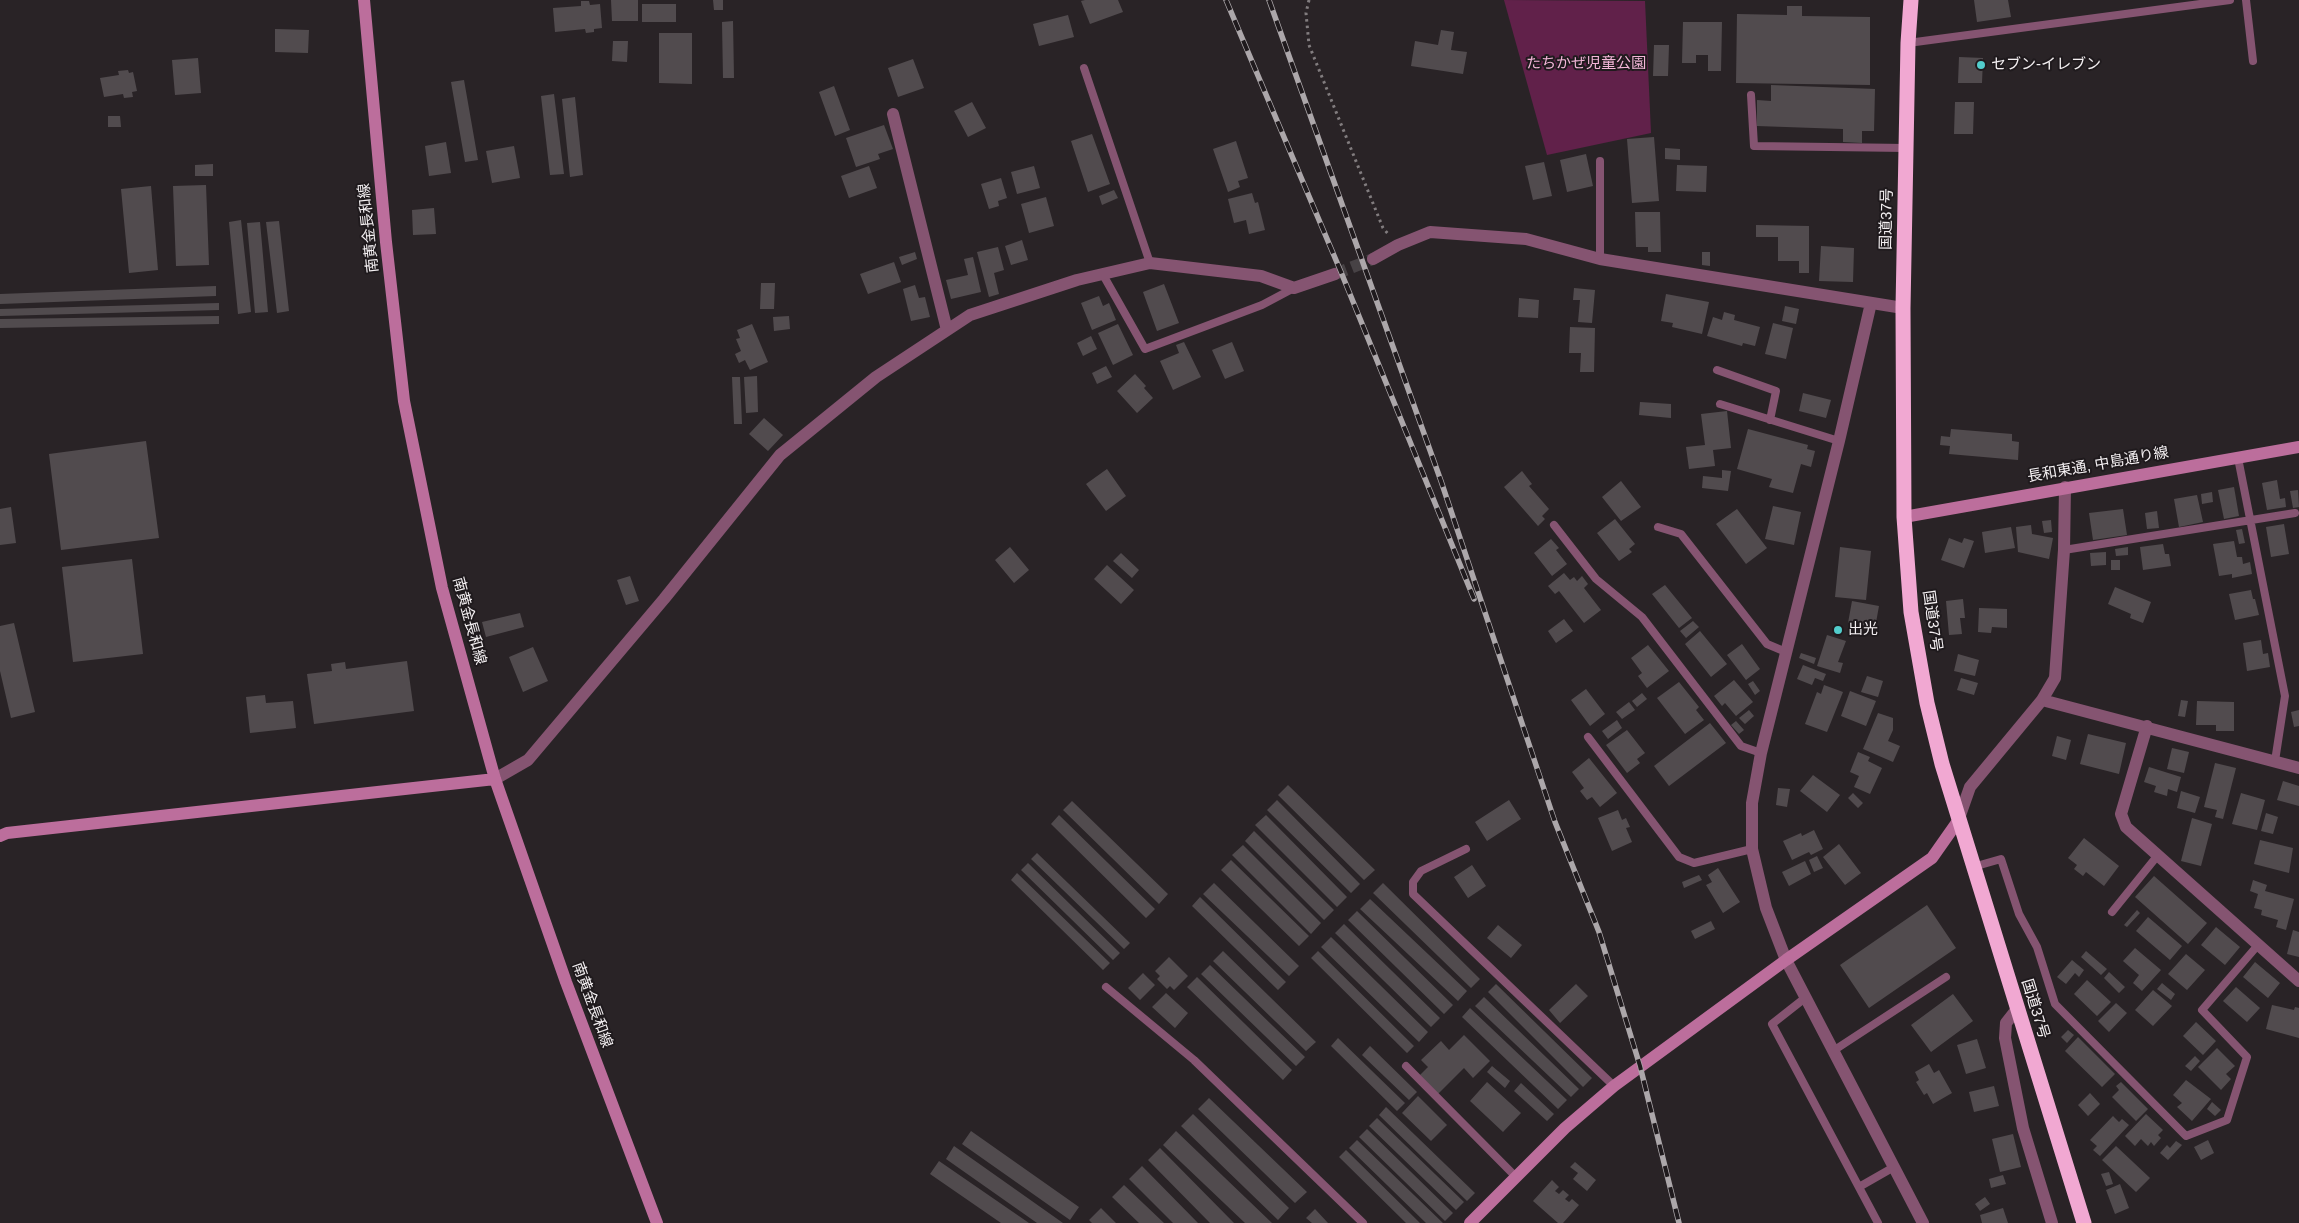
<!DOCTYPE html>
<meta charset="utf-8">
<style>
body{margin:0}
canvas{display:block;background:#292326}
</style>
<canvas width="2299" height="1223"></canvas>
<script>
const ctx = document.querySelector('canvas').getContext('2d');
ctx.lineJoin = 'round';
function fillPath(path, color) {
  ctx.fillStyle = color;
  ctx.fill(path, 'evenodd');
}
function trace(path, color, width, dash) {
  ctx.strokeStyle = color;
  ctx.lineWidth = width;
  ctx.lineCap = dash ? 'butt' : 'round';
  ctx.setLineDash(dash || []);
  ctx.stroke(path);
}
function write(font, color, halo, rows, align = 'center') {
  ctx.font = font + ' Arial,"Noto Sans JP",sans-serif';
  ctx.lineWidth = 4;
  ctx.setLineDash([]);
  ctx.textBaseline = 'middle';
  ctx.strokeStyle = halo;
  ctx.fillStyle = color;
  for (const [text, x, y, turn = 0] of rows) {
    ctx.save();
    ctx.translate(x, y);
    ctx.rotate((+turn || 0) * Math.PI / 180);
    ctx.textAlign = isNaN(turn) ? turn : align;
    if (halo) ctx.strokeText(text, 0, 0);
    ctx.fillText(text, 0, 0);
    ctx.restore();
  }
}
const green = new Path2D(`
 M1504,0l141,1 6,132 -104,22z`);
const building = new Path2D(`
 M611,0h27v21h-26z
 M713,0h10v10h-9z
 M1085,0h33l5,12 -33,12 -9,-23z
 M1974,0h34l3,17 -34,5z
 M581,1h8l1,4 10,-1 2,24 -8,1v3l-8,1 -1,-4 -30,3 -2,-24 28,-2z
 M642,4h34v18h-34z
 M1787,6h15v10l68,1v68l-134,-2 1,-69 50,1z
 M1068,15l6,22 -35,9 -6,-22z
 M733,21l1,57h-11l-1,-56z
 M1683,22h39l-1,49h-13v-16h-12v8h-14z
 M275,29l34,1 -1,23 -33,-1z
 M1441,30l13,2 -3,18 16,2 -4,22 -52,-8 4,-25 23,4z
 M659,33h33v51l-33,-1z
 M613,41h15l-1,21 -15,-1z
 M1654,45h15l-1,31h-15z
 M1959,57l24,1 -1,25h-24z
 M198,58l3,35 -26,2 -3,-35z
 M913,59l11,29 -26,9 -10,-29z
 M128,70l1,3 4,-1 4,19 -5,1 1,5 -9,1 -1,-4 -19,3 -4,-19 19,-3 -1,-4z
 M464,80l14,80 -13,2 -14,-80z
 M1771,85l104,4 -1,42h-12v12l-19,-1v-13l-86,-3v-26l14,1z
 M834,86l16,44 -15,6 -16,-44z
 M554,94l10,80 -14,1 -9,-79z
 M575,97l8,78 -13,2 -8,-78z
 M972,102l14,26 -18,9 -14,-26z
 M1955,102h19l-1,32h-19z
 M108,116h12l1,11h-13z
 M884,125l9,24 -15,5 2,5 -24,8 -10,-29z
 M1092,134l18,50 -22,8 -17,-51z
 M1654,137l5,64 -27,2 -5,-64z
 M1236,141l12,37 -10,3 2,6 -12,5 -15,-43z
 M446,142l5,31 -22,3 -4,-30z
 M514,146l6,32 -28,5 -6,-32z
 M1665,148l15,1v11l-15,-1z
 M1586,154l7,32 -26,6 -7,-32z
 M1544,162l8,34 -19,4 -8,-34z
 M213,164v12h-18v-11z
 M1677,165l30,1 -1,26 -30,-1z
 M869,166l8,22 -28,10 -8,-22z
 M1034,166l6,22 -23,6 -6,-22z
 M1001,178l6,20 -9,3 1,5 -10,3 -8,-25z
 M206,185l3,80 -33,1 -3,-80z
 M151,186l7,84 -29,3 -8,-84z
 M1114,190l4,8 -16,7 -3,-9z
 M1252,193l3,10 3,-1 7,28 -16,4 -3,-14 -12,3 -6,-24z
 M1046,197l8,29 -25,7 -8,-29z
 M434,208l2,26 -23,1 -1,-25z
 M1635,212h25l1,40h-13v-5h-12z
 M241,220l10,92 -13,2 -9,-92z
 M279,221l10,90 -12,2 -11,-91z
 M260,222l8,90 -13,1 -8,-90z
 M1756,225l53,1v47h-10v-12h-21v-24h-22z
 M1022,240l6,20 -17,5 -6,-19z
 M1821,246l33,2 -1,34 -34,-1z
 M998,247l6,23 -10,3 5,21 -10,3 -12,-45z
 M915,252l2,7 -15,6 -3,-8z
 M1702,252h8v14l-8,-1z
 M973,257l8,35 -30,7 -5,-19 22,-5 -4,-16z
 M894,262l7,20 -33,12 -8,-20z
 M761,283h14l-1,26h-14z
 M1164,284l15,39 -22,8 -14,-39z
 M915,285l4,13 6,-1 5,20 -19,4 -8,-32z
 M216,286v10l-216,8v-10z
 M1574,288l21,2 -3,33 -14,-1 2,-22h-7z
 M1666,294l43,8 -7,32 -30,-7 1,-4 -12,-2z
 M1099,296l4,10 6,-3 7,17 -24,10 -11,-27z
 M1519,298l20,2 -1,18 -20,-1z
 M219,303v7l-219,6v-7z
 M1785,306l14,3 -3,15 -14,-3z
 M1724,312l11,3 -1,5 26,7 -5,19 -12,-3 -1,3 -35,-10 6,-19 9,3z
 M219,316v8l-219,4v-9z
 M789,316l1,13 -16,2 -1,-14z
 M1773,323l20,5 -7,31 -21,-5z
 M752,324l16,38 -18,8 -5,-10 -6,3 -4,-9 6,-3 -5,-12 4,-1 -3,-8z
 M1118,324l15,31 -20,10 -15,-32z
 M1570,327l25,1 -1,44h-14l1,-19h-12z
 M1091,336l6,13 -14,7 -6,-13z
 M1184,342l17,35 -28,13 -13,-29 19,-8 -3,-8z
 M1232,342l12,29 -19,8 -13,-29z
 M1106,366l6,11 -15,7 -5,-11z
 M1135,374l11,12 -2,2 9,10 -16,15 -20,-22z
 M757,376l1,36 -12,1 -2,-36z
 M732,377h8l2,47h-8z
 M1803,393l28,7 -5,18 -27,-7z
 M1640,402l31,2v14l-32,-3z
 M1727,411l4,37 -18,2 2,16 -26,3 -3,-22 19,-2 -4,-31z
 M764,418l19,17 -15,16 -19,-17z
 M1748,429l60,16 -1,4 8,2 -4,16 -10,-3 -8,29 -24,-6 3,-8 -35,-10z
 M1951,429l61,5v7l7,1 -1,18 -69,-6 1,-8 -10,-1 1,-9 9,1z
 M146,441l13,97 -98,12 -12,-96z
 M1107,469l19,27 -20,15 -20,-27z
 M1722,470l9,1 -3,20 -26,-3 1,-12 19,2z
 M1522,471l10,13 -3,2 20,23 -7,7 3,3 -7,7 -34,-39z
 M2277,480l3,19 5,-1 1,9 -19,3 -5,-27z
 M1621,481l20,26 -20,14 -19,-24z
 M2234,487l5,29 -15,3 -6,-29z
 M2298,490l1,17 -6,1 -3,-17z
 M2212,492l1,10 -11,2 -1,-10z
 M2197,495l6,27 -24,5 -5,-28z
 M1773,506l28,6 -7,33 -29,-6z
 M11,507l5,36 -16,2v-36z
 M1737,509l30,39 -21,16 -30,-40z
 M2123,509l4,26 -34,5 -4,-27z
 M2157,511l2,17 -12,1 -2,-16z
 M1615,519l20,25 -6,5 3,3 -13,9 -22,-28z
 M2051,520l1,12 -8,1 -2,-12z
 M2284,524l5,30 -18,3 -5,-30z
 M2031,525l1,9 21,4 -4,21 -31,-7 -2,-25z
 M2011,527l4,21 -30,5 -3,-21z
 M2242,529l3,14 -6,1 -3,-14z
 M1949,538l13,5 2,-5 10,3 -10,27 -23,-8z
 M1551,539l8,9 -3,2 11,14 -15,12 -18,-23z
 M2234,541l3,16h5l1,7 7,-2 2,12 -20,4v-4l-13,2 -6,-32z
 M2163,544l2,10h4l2,12 -28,4 -3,-23z
 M1010,547l19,23 -15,13 -19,-23z
 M1840,547l31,4 -5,49 -31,-3z
 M2128,547v8l-12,1 -1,-7z
 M2106,552v13l-15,1 -1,-13z
 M1121,553l18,17 -7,8 -19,-17z
 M132,559l11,95 -70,8 -11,-95z
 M2111,560h9v10h-9z
 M1107,565l27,25 -13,14 -27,-25z
 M1564,573l6,7 4,-3 3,4 5,-5 6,8 -4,4 17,22 -17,13 -25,-32 -4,3 -7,-8z
 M630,576l9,25 -13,4 -9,-25z
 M1665,585l27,33 -13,10 -27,-34z
 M2115,587l36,15 -8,21 -13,-5 1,-4 -23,-10z
 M2251,590l2,9h2l4,16 -24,5 -6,-26z
 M1963,599l2,19h-5l2,16 -13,1 -3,-34z
 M1852,601l27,5 -4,22 -27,-5z
 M1979,608l28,1v19l-15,-1 -1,6 -13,-1z
 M520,613l4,14 -38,10 -4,-15z
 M1564,619l9,12 -17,12 -8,-12z
 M1693,621l6,6 -13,11 -6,-7z
 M14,623l21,89 -24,6 -11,-47v-45z
 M1700,631l27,33 -16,13 -26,-33z
 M1827,635l19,6 -8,21 5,1 -3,10 -23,-7z
 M2261,640l2,14 5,-1 2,14 -23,4 -4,-28z
 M1742,644l18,25 -14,11 -19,-25z
 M1648,645l21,26 -22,17 -9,-12 4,-3 -11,-15z
 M533,647l15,34 -25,11 -14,-35z
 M1801,653l15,5 -2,6 -15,-6z
 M1958,654l21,6 -4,16 -21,-5z
 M407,661l7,50 -100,13 -7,-50 25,-3 -1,-7 14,-2 1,7z
 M1803,665l23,9 -3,7 -8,-3 -3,7 -15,-6z
 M1867,676l16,5 -5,16 -17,-5z
 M1961,678l17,5 -4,12 -17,-5z
 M1734,680l19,22 -17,14 -11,-13 -3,3 -8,-10z
 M1753,681l7,10 -5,4 -7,-11z
 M1679,682l20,25 -3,3 8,10 -19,14 -28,-36z
 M1824,685l19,7 -16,40 -22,-8 12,-32 4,2z
 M1586,689l19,25 -15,12 -19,-26z
 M1850,691l26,10 -10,25 -25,-10z
 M1642,693l5,6 -10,8 -5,-6z
 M265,695l1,8 27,-2 3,27 -46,5 -4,-36z
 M2181,700l7,1 -3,16 -7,-1z
 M2197,701l37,1v29h-18v-6h-20z
 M1629,702l6,8 -13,9 -6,-7z
 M1749,710l5,6 -9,8 -6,-6z
 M2299,710v16l-5,1 -3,-15z
 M1878,713l15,5v12l-5,11 12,5 -7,16 -30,-13z
 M1617,720l5,8 -14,11 -6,-8z
 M1736,721l8,9 -5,4 -8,-9z
 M1710,723l16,20 -57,43 -15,-20z
 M1627,730l18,23 -8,6 3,4 -13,10 -21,-28z
 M2088,734l38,9 -7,31 -39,-10z
 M2057,736l14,4 -5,20 -14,-4z
 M2172,748l17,4 -5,21 -17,-4z
 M1858,752l12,5 -2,4 14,7 -12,26 -16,-7 5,-11 -9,-4z
 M1589,758l28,35 -17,14 -8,-10 -5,3 -7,-9 4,-3 -12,-16z
 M2215,763l21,5 -13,51 -8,-2 2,-7 -13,-3z
 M2149,767l32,10 -4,15 -9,-3 -1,7 -13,-4 2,-6 -12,-4z
 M1813,775l27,20 -13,17 -27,-21z
 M2283,781l16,5v20l-22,-6z
 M1288,785l87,85 -11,10 -86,-85z
 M1778,788l12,1 -3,18 -11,-2z
 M2181,791l19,6 -5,16 -18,-5z
 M1853,793l10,10 -5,5 -10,-10z
 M2241,793l24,7 -8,30 -25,-6z
 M1277,800l83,84 -9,9 -84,-83z
 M1509,800l12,19 -34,22 -12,-19z
 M1072,801l96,93 -9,10 -96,-94z
 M1618,810l4,10 4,-2 4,9 -4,1 6,14 -20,9 -14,-33z
 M2266,813l12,4 -5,17 -12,-3z
 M1059,815l96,94 -9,9 -95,-94z
 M1266,815l81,82 -10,10 -82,-82z
 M2192,818l20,6 -11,42 -20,-5z
 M1814,830l9,19 -12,6 -2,-3 -17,8 -9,-19 18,-8 1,3z
 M1254,831l80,79 -10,10 -79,-79z
 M2084,838l35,28 -15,20 -18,-14 -3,4 -9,-7 3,-4 -9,-7z
 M2260,840l33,8 -4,25 -35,-9z
 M1839,844l22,29 -16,12 -22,-28z
 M1243,845l78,78 -10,11 -79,-79z
 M1037,853l93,90 -6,6 -93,-90z
 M1817,856l6,12 -9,4 -5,-12z
 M1231,860l78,76 -10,10 -78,-76z
 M1805,861l6,13 -22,12 -7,-14z
 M1028,863l92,90 -7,7 -92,-90z
 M1472,865l14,21 -18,12 -14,-21z
 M1718,868l22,34 -17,11 -17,-28 6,-3 -4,-7z
 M1017,873l93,90 -7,7 -92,-90z
 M1699,875l3,5 -18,8 -2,-6z
 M2154,876l53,47 -19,21 -53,-47z
 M2253,880l14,5 -2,6 29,8 -8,31 -10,-3 2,-7 -17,-5 1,-5 -8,-2 4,-14 -8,-3z
 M1214,883l85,83 -10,10 -86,-82z
 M1383,883l97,96 -9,9 -98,-95z
 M1200,897l86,85 -8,8 -86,-84z
 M1370,899l97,92 -9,10 -98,-92z
 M1927,905l29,43 -87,60 -29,-43z
 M2137,910l3,3 -13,14 -3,-2z
 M1357,911l96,94 -9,9 -96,-94z
 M2148,917l34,29 -12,14 -34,-29z
 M1711,921l4,8 -20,10 -4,-8z
 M1344,924l96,94 -9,9 -96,-94z
 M1498,925l24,20 -11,13 -24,-20z
 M2216,927l24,20 -15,18 -24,-20z
 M2293,930l6,2v25l-12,-3z
 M1331,937l97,95 -9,10 -98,-95z
 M2135,948l26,22 -19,21 -9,-8 6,-8 -16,-14z
 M1223,951l93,91 -10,9 -93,-90z
 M1318,951l96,95 -7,7 -96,-95z
 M2086,951l21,18 -6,6 -20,-18z
 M2186,954l19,16 -18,20 -19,-16z
 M1169,957l19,19 -14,14 -4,-4 -3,3 -10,-10 3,-3 -5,-5z
 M2072,960l12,10 -5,7 -4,-4 -9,11 -9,-7z
 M2255,962l25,21 -12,15 -25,-21z
 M1210,965l95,92 -9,9 -95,-92z
 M2109,972l16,15 -6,6 -15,-15z
 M1143,973l12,12 -15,15 -12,-12z
 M1197,977l95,93 -9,10 -96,-93z
 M2087,980l24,22 -14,14 -23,-22z
 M2162,983l13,11 -4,6 -14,-11z
 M1496,984l96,94 -9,9 -95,-95z
 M1576,984l12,12 -28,27 -11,-13z
 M2236,987l24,21 -13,14 -24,-21z
 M2153,990l19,16 -19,20 -18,-16z
 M1166,993l22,20 -13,15 -23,-21z
 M1953,994l20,27 -42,31 -20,-27z
 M1484,997l95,92 -8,8 -96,-91z
 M2116,1003l11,10 -18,19 -11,-11z
 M2272,1005l22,5 1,-3 4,1v30l-33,-9z
 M1470,1008l97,92 -9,9 -96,-92z
 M2196,1022l20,19 -13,14 -20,-19z
 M2068,1030l6,5 -7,8 -6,-6z
 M1464,1035l26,26 -17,17 -9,-10 -26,26 -18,-19 8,-8 -7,-7 20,-19 8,9z
 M2078,1037l37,37 -13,13 -37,-36z
 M1338,1038l67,65 -8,8 -66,-65z
 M1977,1039l9,29 -20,6 -9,-29z
 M1370,1046l47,46 -8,8 -47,-45z
 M2217,1048l18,18 -9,8 5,5 -10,11 -23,-23z
 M2195,1056l5,5 -9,10 -6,-5z
 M1929,1064l5,9 5,-3 13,23 -19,11 -6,-11 -3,2 -8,-13 3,-2 -4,-8z
 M1492,1066l18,15 -5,7 -18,-16z
 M2186,1080l25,19 -19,22 -15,-14 5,-4 -9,-8z
 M1487,1082l34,31 -18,19 -33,-31z
 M2121,1082l27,27 -12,12 -24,-24 7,-7 -3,-4z
 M1521,1083l33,31 -7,7 -33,-30z
 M1994,1086l5,20 -25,6 -5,-20z
 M2090,1093l10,11 -12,12 -10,-11z
 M1418,1096l29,29 -16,16 -29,-28z
 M1209,1098l98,94 -12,11 -97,-94z
 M2212,1102l9,8 -6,6 -8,-7z
 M1386,1107l89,86 -8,8 -88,-86z
 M1193,1114l96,94 -11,12 -97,-94z
 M2146,1114l17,16 -5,5 3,3 -7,8 -3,-4 -3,4 -7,-7 -6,7 -10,-10z
 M2113,1116l6,6 3,-3 7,6 -29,31 -7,-6 4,-4 -7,-6z
 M1377,1118l87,84 -8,8 -87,-84z
 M1367,1129l86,84 -8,8 -86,-84z
 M971,1131l108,76 -9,13 -108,-76z
 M1176,1131l96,92h-27l-82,-78z
 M2013,1134l8,33 -21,5 -8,-33z
 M1357,1140l86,83h-17l-77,-75z
 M2208,1140l6,13 -13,7 -7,-13z
 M2176,1141l6,4 -14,15 -8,-7 7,-8 3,3z
 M954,1146l109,77h-26l-91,-64z
 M2116,1146l34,32 -14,14 -34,-32z
 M1160,1148l74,75h-24l-62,-63z
 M1346,1150l74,73h-14l-67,-66z
 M939,1161l90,62h-28l-71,-49z
 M1575,1162l21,18 -9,11 -14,-12 5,-6 -8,-6z
 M1142,1166l56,57h-25l-44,-44z
 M2109,1172l4,12 -7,2 -5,-12z
 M2003,1175l3,9 -15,4 -2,-9z
 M1552,1180l7,7 -4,4 4,3 4,-4 6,5 -4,4 4,3 3,-3 7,6 -16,18h-5l-25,-22z
 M2120,1184l9,24 -14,6 -9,-24z
 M1124,1185l40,38h-25l-27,-26z
 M1985,1197l5,7 -10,7 -5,-7z
 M1101,1208l15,15h-24l-3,-3z
 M2003,1208l5,15h-26l-2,-8z
 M1315,1209l13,14h-16l-6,-5z`);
const streetTunnel = new Path2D(`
 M1335,274l38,-15`);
const path = new Path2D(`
 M1309,0l-3,13 3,32 74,183 6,7`);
const lane = new Path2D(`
 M2246,0l7,61
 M1908,43l322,-43
 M1084,68l66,195
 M1751,95l3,51 152,2
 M1600,161v98
 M1102,273l43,76 117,-44 32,-17
 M1717,370l59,21 -6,29
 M1720,404l119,37
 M2238,458l47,238 -10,65
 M1554,525l42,54 46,38 99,129 20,7
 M1658,527l23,7 86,110 19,8
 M2064,550l231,-37
 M1588,737l91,120 15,6 58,-14
 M1466,849l-45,22 -8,11v12l201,192
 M1973,867l28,-8 18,55 18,33 18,57 131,132 41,-16 20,-63 -45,-47 56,-65
 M2112,912l46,-57
 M1106,987l88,73 169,163
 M1805,998l-33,26 106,199
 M1833,1051l113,-74
 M1406,1066l111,112
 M1859,1187l35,-20`);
const street = new Path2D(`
 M893,114l54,216
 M1373,259l25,-14 32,-13 96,7 74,20 303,49
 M1871,303l-32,138 -78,312 -9,50v46l14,59 20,52 137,263
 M2042,700l257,68
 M2147,726l-26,88 5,13 173,154
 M495,779l33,-19 136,-161 116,-144 96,-78 94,-62 107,-35 73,-17 111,13 33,12 41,-14
 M1958,821l12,-34 72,-87 13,-22 9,-128 1,-63
 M2017,1009l-11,14 -1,15 18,90 29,95`);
const secondary = new Path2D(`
 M364,0l22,242 18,159 38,187 53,191 71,203 91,241
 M1904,517l395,-70
 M0,836l7,-3 488,-54
 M1470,1223l95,-95 49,-42 172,-126 146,-102 26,-37`);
const highway = new Path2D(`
 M1911,0l-3,43 -5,265 1,209 7,95 16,91 15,61 142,459`);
const rail = new Path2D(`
 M1226,0l115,272 133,327
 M1269,0l172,481 114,341 44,110 41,134 39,157`);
const markers = [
 [1981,65,5,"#52cdcc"],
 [1838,630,5,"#52cdcc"]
];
const parkNames = [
 ["たちかぜ児童公園",1586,64]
];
const poiNames = [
 ["セブン-イレブン",1991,65],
 ["出光",1848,630]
];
const streetNames = [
 ["国道37号",1887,219,-89],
 ["南黄金長和線",369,228,-96],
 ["長和東通, 中島通り線",2098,465,-10],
 ["南黄金長和線",469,621,75],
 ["国道37号",1932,621,82],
 ["南黄金長和線",592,1005,70],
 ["国道37号",2035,1009,73]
];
fillPath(green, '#61214a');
fillPath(building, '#514b4e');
trace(streetTunnel, '#474245', 12, [12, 6]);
trace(path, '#827d7f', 3, [2.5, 4]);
trace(lane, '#855471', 8);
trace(street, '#855471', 12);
trace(secondary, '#bc6e9c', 12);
trace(highway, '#f1a8d2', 15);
trace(rail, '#aca7aa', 5.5);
trace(rail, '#1f1a1d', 4, [11]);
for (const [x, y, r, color] of markers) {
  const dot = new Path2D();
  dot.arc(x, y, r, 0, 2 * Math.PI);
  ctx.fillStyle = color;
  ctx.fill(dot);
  trace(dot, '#1f1a1d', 2);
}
write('15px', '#f3b6d8', '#1f1a1d', parkNames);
write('15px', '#f4f0f2', '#1f1a1d', poiNames, 'left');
write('15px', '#f4f0f2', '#1f1a1d', streetNames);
</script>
